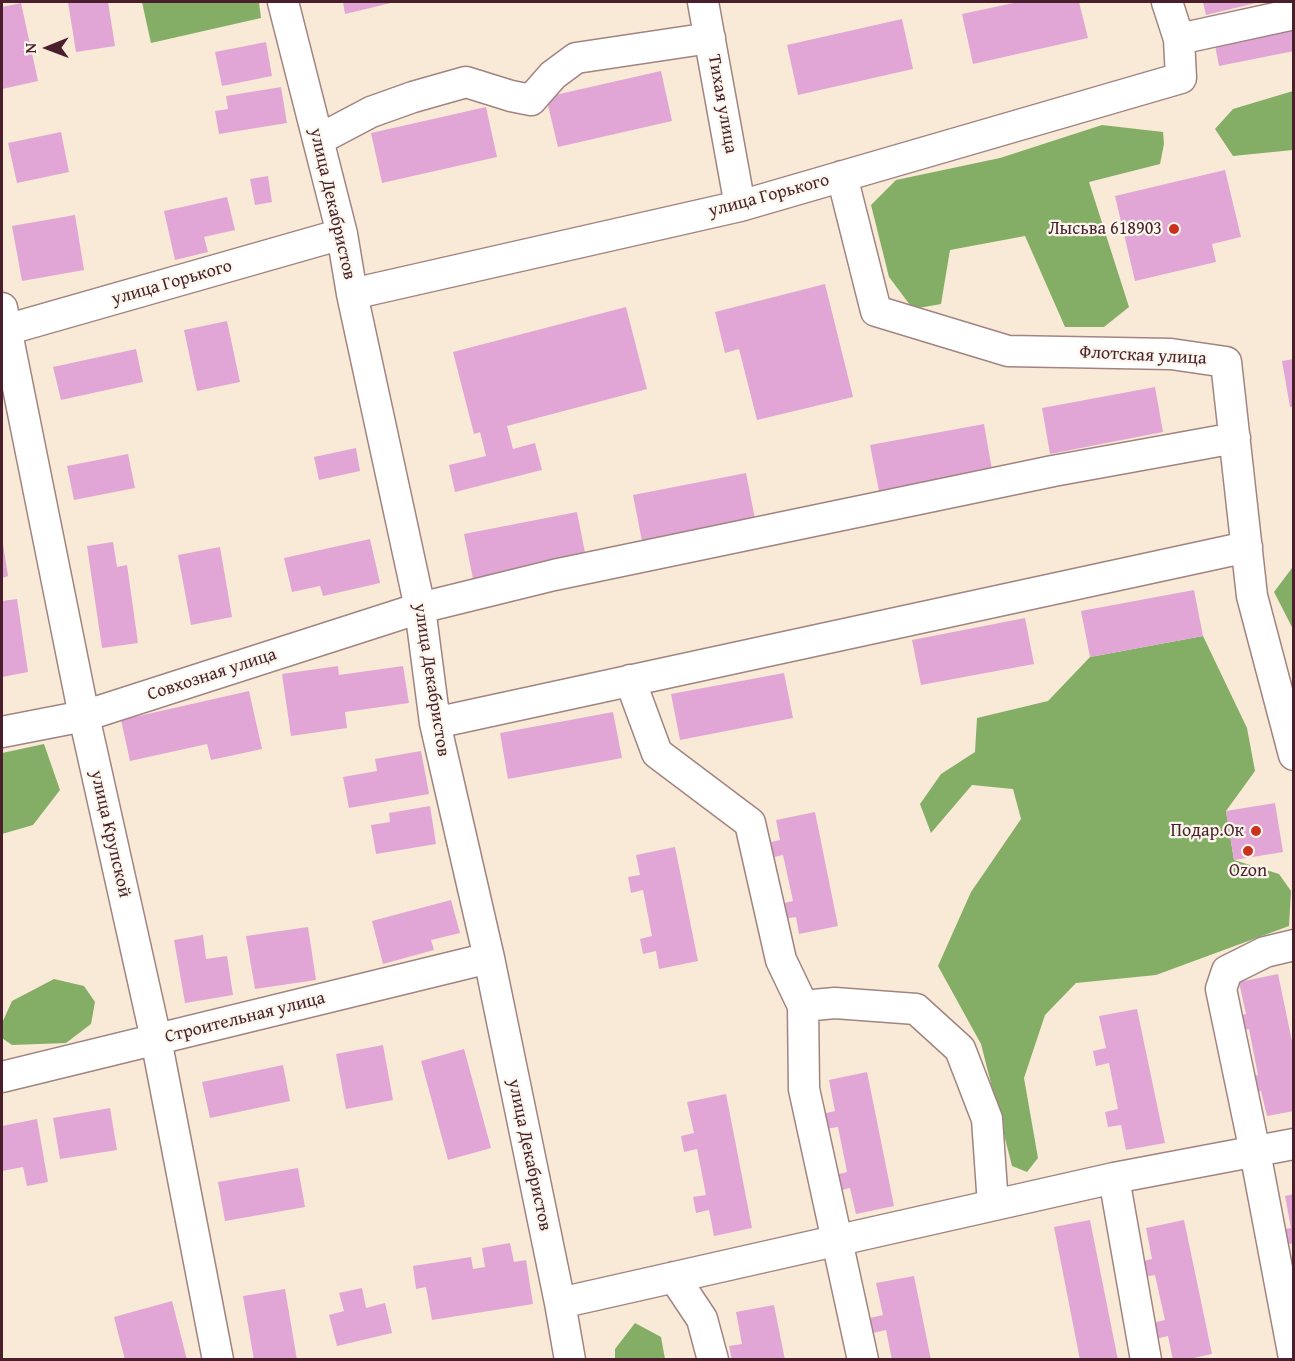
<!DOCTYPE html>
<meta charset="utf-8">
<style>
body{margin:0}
#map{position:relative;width:1295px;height:1361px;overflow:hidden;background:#f8ead7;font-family:"Gentium Book Plus",serif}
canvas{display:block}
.frame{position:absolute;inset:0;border:3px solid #4a1f2b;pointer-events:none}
.north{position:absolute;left:18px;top:18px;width:60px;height:60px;-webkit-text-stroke:4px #fbf7ec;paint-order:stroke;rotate:269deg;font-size:16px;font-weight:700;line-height:24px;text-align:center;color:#4a1f2b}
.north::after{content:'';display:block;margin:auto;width:21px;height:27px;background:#4a1f2b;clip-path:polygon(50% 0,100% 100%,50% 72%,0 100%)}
</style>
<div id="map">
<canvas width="1295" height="1361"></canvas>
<div class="frame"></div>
<div class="north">N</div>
</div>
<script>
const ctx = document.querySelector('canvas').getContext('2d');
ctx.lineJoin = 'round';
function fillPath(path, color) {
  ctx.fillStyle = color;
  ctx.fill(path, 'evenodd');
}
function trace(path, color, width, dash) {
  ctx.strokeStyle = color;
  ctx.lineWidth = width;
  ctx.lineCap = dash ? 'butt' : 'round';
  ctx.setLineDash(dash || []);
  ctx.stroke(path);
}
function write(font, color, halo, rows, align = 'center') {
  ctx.font = font + ' "Gentium Book Plus",serif';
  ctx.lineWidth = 4.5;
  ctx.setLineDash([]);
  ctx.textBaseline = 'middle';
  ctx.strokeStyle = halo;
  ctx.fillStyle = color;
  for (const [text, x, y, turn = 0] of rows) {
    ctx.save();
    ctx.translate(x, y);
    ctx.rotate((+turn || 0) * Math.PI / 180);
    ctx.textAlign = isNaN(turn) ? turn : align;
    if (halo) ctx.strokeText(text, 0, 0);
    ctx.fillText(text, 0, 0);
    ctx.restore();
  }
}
const forest = new Path2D(`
 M142,2h117l2,16 -110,25z
 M1293,91v59l-60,6 -18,-27 18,-20z
 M1102,125l61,7 1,12 -4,20 -71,18 40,125 -25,20h-39l-40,-91 -75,14 -9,54 -28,5 -24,-32 -18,-72 25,-25 104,-22z
 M1292,568h1v61l-19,-37z
 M1203,636l44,92 8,43 -29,40 8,49 45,14 12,17 -2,35 -133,49 -80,8 -31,32 -21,63 14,80 -11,14 -15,-6 -31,-122 -43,-78 33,-74 50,-73 -8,-30 -41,-4 -41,48 -11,-29 21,-30 34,-22 2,-34 71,-17 42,-44z
 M44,744l16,46 -27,35 -31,9v-81z
 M54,979l30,7 11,16 -4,22 -25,19 -54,2 -10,-7v-15l10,-22z
 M635,1323l26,14 4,22h-50v-10z`);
const building = new Path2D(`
 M68,2h40l7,44 -39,6z
 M343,2h52l-50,12z
 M1018,2h61l9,36 -115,26 -11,-50z
 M1203,2h57l-54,13z
 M21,3l17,78 -36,8v-82z
 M902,19l11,50 -115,26 -11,-50z
 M1294,29v22l-75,15 -4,-21z
 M266,42l6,34 -50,10 -7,-34z
 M661,71l11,50 -114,26 -12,-50z
 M281,87l6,36 -68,11 -4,-23 13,-2 -2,-13z
 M486,107l11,50 -115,26 -11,-50z
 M61,132l8,40 -52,11 -9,-40z
 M1225,170l16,67 -29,7 4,18 -81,19 -20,-85z
 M268,176l4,26 -17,3 -5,-26z
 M227,197l8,33 -31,7 4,15 -33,8 -11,-49z
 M75,215l9,55 -62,11 -10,-55z
 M825,284l28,113 -96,23 -18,-71 -14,4 -10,-41z
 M626,307l21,82 -140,37 6,23 22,-6 7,27 -87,22 -6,-27 37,-9 -6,-24 -6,2 -21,-82z
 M227,321l13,61 -43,9 -13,-61z
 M136,349l7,33 -82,18 -8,-33z
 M1294,359v48h-4l-8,-46z
 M1155,387l8,45 -113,22 -8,-46z
 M984,424l8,46 -113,21 -9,-46z
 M356,448l4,23 -41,9 -5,-23z
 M128,454l7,34 -61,12 -7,-34z
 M746,473l9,46 -113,22 -9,-46z
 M577,512l9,46 -113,21 -9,-45z
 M370,539l10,44 -57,13 -3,-10 -28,6 -8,-34z
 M113,542l4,25 10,-2 11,78 -36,5 -15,-102z
 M2,544h1l5,32 -6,2z
 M220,547l12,70 -41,8 -13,-70z
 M1194,590l9,46 -113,21 -9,-46z
 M17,599l11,73 -26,5v-76z
 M1025,618l9,46 -113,21 -9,-45z
 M338,666l1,9 64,-9 6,37 -64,9 2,16 -56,8 -9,-62z
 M784,673l9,45 -113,22 -9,-46z
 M249,691l13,58 -51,11 -4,-16 -77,17 -9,-41z
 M613,712l9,46 -114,21 -8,-46z
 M421,751l8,43 -80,14 -6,-31 34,-6 -2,-12z
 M1275,803l8,49 -49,8 -8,-49z
 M430,806l6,38 -60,10 -5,-29 19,-3 -1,-9z
 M815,812l23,114 -39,8 -3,-17 -13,2 -3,-15 13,-3 -10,-46 -13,3 -3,-15 13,-3 -4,-20z
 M675,847l23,114 -39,8 -3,-18 -13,3 -3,-15 12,-3 -9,-46 -12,3 -3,-16 12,-2 -4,-20z
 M451,900l9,33 -29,7 3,10 -51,14 -11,-43z
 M308,927l8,53 -61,9 -9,-53z
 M203,935l3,24 21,-3 6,39 -48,8 -11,-63z
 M1278,974l16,77v60l-27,5 -6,-25 -12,2 -4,-15 13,-3 -9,-46 -13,3 -3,-16 13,-2 -7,-32z
 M1137,1009l28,134 -39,7 -5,-25 -13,2 -3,-15 13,-3 -9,-46 -13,3 -3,-15 13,-3 -7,-32z
 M383,1045l10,55 -47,9 -10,-55z
 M464,1049l27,99 -43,12 -27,-99z
 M283,1065l7,36 -80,17 -8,-36z
 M867,1072l27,134 -38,8 -6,-26 -12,3 -3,-16 12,-3 -9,-45 -13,2 -3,-15 13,-3 -6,-31z
 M726,1094l26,134 -38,8 -5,-26 -13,3 -3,-16 13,-2 -9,-46 -13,3 -3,-16 13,-3 -7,-31z
 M110,1108l7,42 -57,9 -7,-41z
 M37,1119l11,63 -21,4 -4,-19 -21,4v-45z
 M298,1168l7,39 -80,14 -7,-39z
 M1294,1194v49l-13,3 -3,-16 13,-2 -6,-32z
 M1090,1220l28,140h-38l-26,-133z
 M1184,1220l28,134 -28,6h-11l-5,-24 -13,3 -3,-16 13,-3 -10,-45 -12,2 -4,-15 13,-3 -6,-31z
 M510,1243l4,19 12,-2 7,44 -101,16 -6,-33 -10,2 -3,-23 58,-9 2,12 12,-2 -3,-19z
 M914,1276l17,84h-39l-6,-30 -13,3 -3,-15 13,-3 -7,-32z
 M362,1288l4,20 19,-5 7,30 -55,13 -8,-31 15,-4 -5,-18z
 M285,1289l12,71h-43l-11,-64z
 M172,1301l15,59h-62l-11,-43z
 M774,1305l11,55h-53l-3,-14 13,-2 -6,-32z`);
const minor = new Path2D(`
 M283,2l59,232 10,60 68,314 15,115 54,235 71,345 10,57
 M703,2l37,204
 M1179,39l115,-25
 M318,140l53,-28 42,-15 53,-15 45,14 20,4 22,-25 23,-17 134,-20
 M842,176l34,135 132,40 163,3 55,8 26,234 42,159
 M352,294l388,-88 441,-128 -2,-39 -12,-37
 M2,308l82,408 72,323 62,321
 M2,331l340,-97
 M630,680l27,73 93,70 31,137 22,46 1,83 59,271
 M435,723l812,-176
 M2,732l82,-16 336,-108 134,-33 499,-104 182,-33
 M1294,945l-29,7 -38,19 -6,18 34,163 39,206
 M803,1006l32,-3 81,6 44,40 27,70 6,86
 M2,1077l487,-119
 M1114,1178l32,182
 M674,1277l28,42 11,41
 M560,1303l554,-125 180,-34`);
const markers = [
 [1174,229,6,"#c8321e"],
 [1256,831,6,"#c8321e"],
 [1248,851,6,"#c8321e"]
];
const streetNames = [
 ["Тихая улица",722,104,80],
 ["улица Горького",769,196,-15],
 ["улица Декабристов",332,204,77],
 ["улица Горького",172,283,-16],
 ["Флотская улица",1143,356,3],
 ["Совхозная улица",212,675,-18],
 ["улица Декабристов",431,680,81],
 ["улица Крупской",110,834,77],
 ["Строительная улица",245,1018,-14],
 ["улица Декабристов",529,1155,78]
];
const poiNames = [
 ["Лысьва 618903",1162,229],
 ["Подар.Ок",1244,831],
 ["Ozon",1248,871,"center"]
];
fillPath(forest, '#84ae66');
fillPath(building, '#e2a6d6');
trace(minor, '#a18481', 33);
trace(minor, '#fff', 30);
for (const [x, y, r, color] of markers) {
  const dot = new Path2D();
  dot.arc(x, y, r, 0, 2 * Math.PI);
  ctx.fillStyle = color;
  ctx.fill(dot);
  trace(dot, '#fbf7ec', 2);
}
write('18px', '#4a1f2b', '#fbf7ec', streetNames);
write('18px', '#4a1f2b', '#fbf7ec', poiNames, 'right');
</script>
